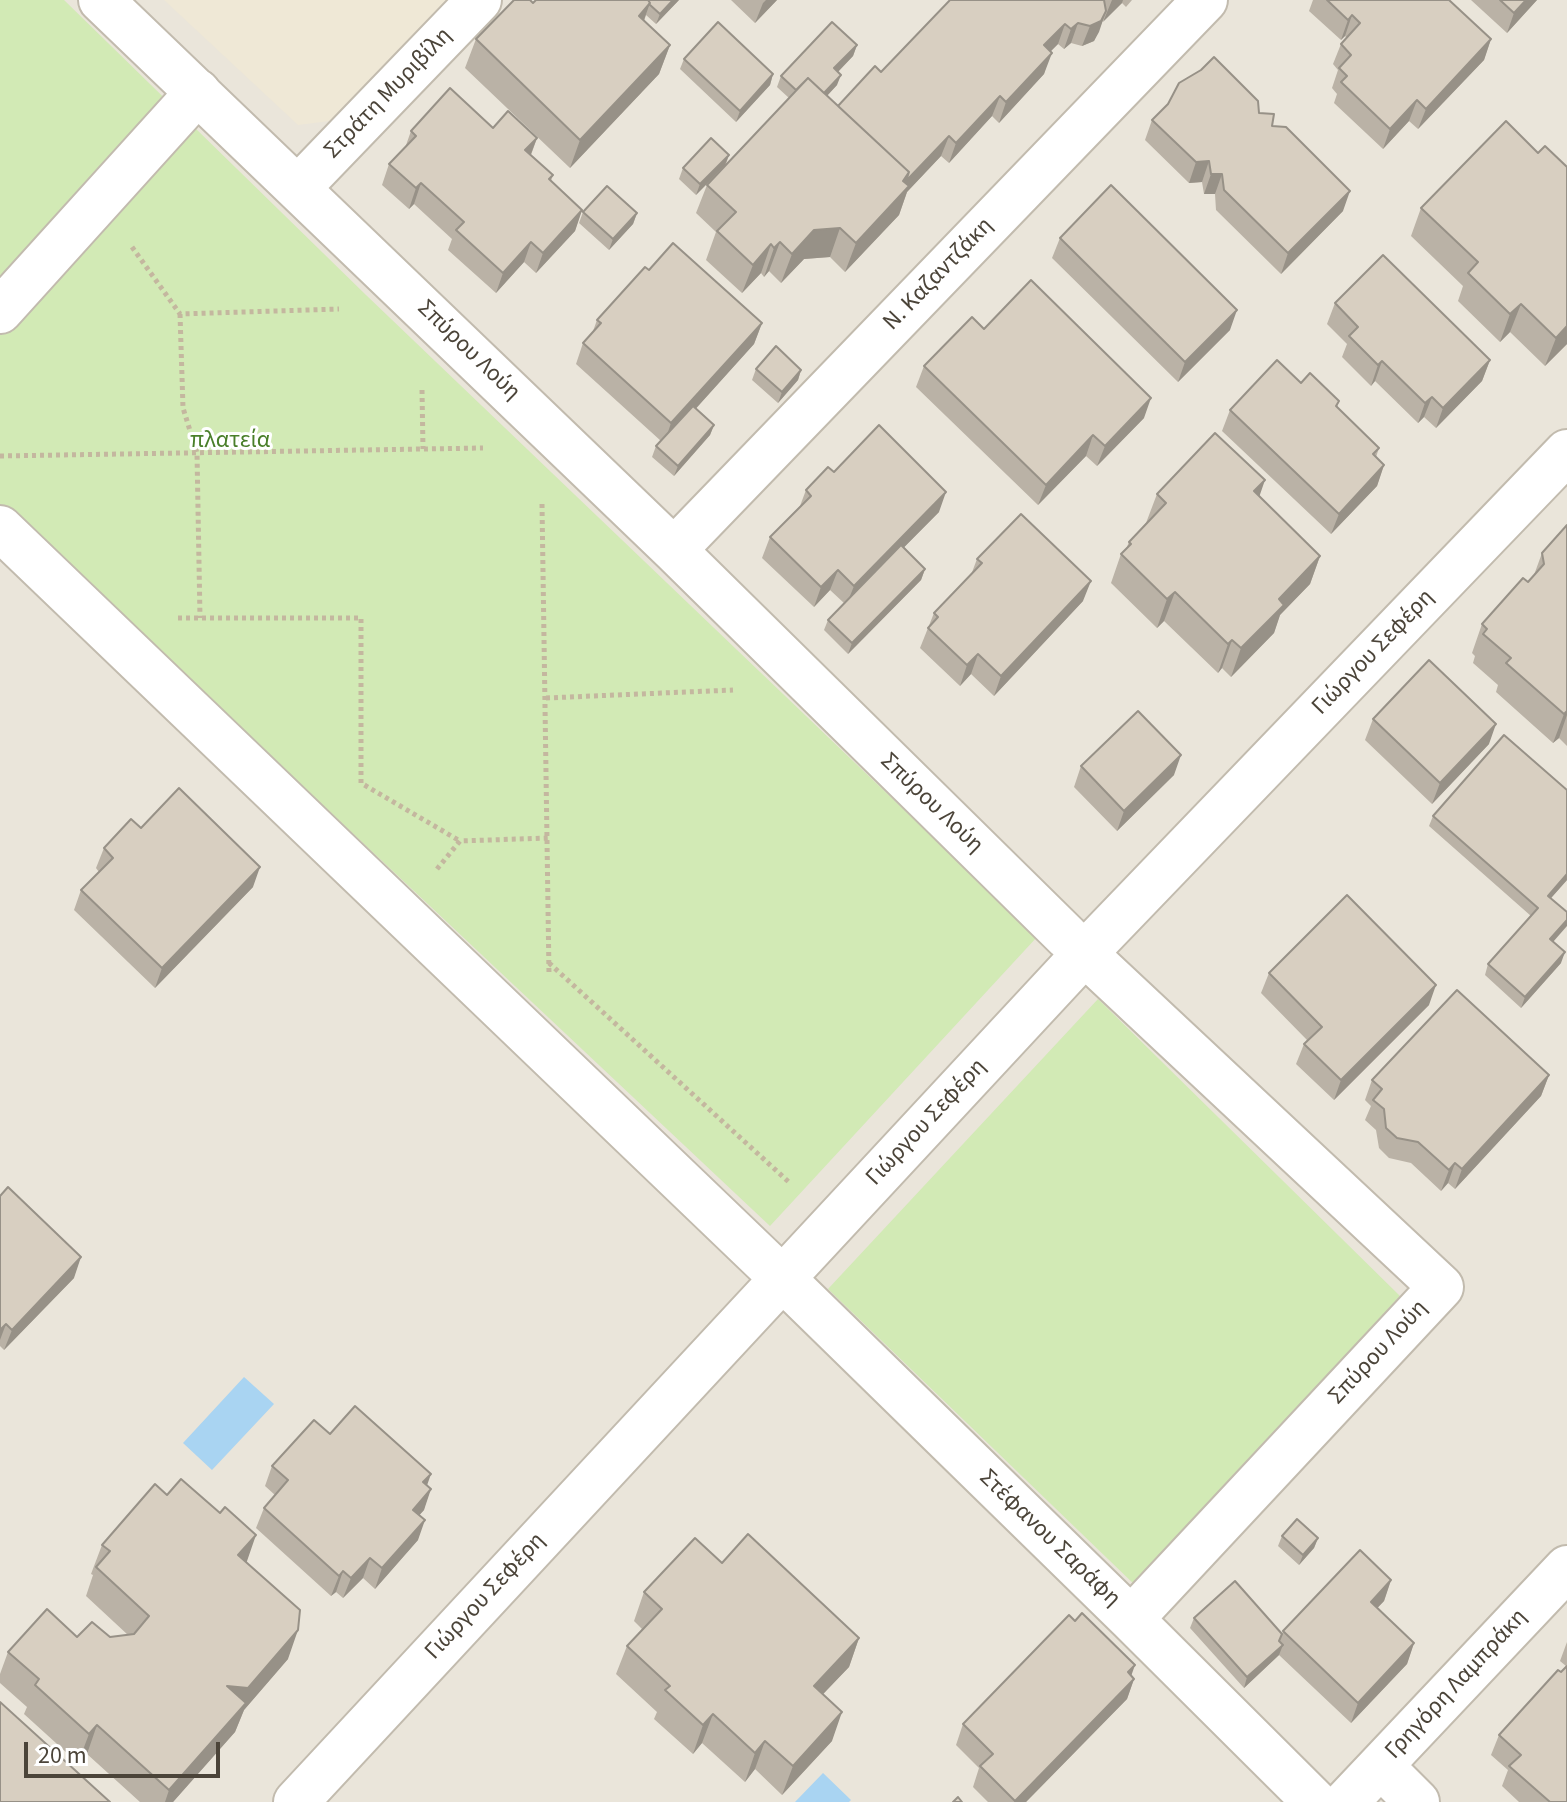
<!DOCTYPE html>
<meta charset="utf-8">
<style>
body{margin:0}
#map{position:relative;width:1567px;height:1802px;overflow:hidden;background:#f6f3ec;font-family:"Source Sans 3",sans-serif}
canvas{display:block}
.scale{position:absolute;left:24px;top:1742px;width:196px;height:36px;box-sizing:border-box;border:4px solid #4b4439;border-top:0;padding-left:10px;font-size:24px;line-height:28px;white-space:nowrap;color:#4b4439;-webkit-text-stroke:6px #fff;paint-order:stroke}
</style>
<div id="map">
<canvas width="1567" height="1802"></canvas>
<div class="scale">20 m</div>
</div>
<script>
const ctx = document.querySelector('canvas').getContext('2d');
ctx.lineJoin = 'round';
function fillPath(path, color) {
  ctx.fillStyle = color;
  ctx.fill(path, 'evenodd');
}
function trace(path, color, width, dash) {
  ctx.strokeStyle = color;
  ctx.lineWidth = width;
  ctx.lineCap = dash ? 'butt' : 'round';
  ctx.setLineDash(dash || []);
  ctx.stroke(path);
}
function write(font, color, halo, rows, align = 'center') {
  ctx.font = font + ' "Source Sans 3",sans-serif';
  ctx.lineWidth = 6;
  ctx.setLineDash([]);
  ctx.textBaseline = 'middle';
  ctx.strokeStyle = halo;
  ctx.fillStyle = color;
  for (const [text, x, y, turn = 0] of rows) {
    ctx.save();
    ctx.translate(x, y);
    ctx.rotate((+turn || 0) * Math.PI / 180);
    ctx.textAlign = isNaN(turn) ? turn : align;
    if (halo) ctx.strokeText(text, 0, 0);
    ctx.fillText(text, 0, 0);
    ctx.restore();
  }
}
const residential = new Path2D(`
 M0,0h1567v1802h-1567z`);
const education = new Path2D(`
 M164,0h289l-116,120 -39,5z`);
const green = new Path2D(`
 M0,0h64l302,295 671,642 -267,289 -746,-702 -24,25z
 M1098,999l302,297 -263,291 -309,-298z`);
const water = new Path2D(`
 M244,1377l30,27 -62,66 -29,-27z
 M823,1773l28,27 -2,2h-54z`);
const path = new Path2D(`
 M132,247l48,67 159,-5
 M180,314l3,94 14,45 3,165
 M422,390l1,59
 M0,456l483,-8
 M542,504l7,470
 M178,618h183v165l99,58
 M546,698l187,-8
 M437,869l23,-28 88,-3
 M549,963l242,221`);
const pedestrian = new Path2D(`
 M0,311l198,-219
 M0,528l782,750`);
const minor = new Path2D(`
 M101,0l573,550 393,387 374,350 -310,332
 M299,187l180,-187
 M674,550l531,-550
 M782,1278l349,341 184,183
 M1381,1766l36,36
 M296,1802l789,-849 482,-501
 M1346,1802l221,-234`);
const wall = new Path2D(`
 M536,0h143l-23,24 -10,-9 -2,6 26,24 -11,29 -89,94 -105,-100 11,-29z
 M731,0h46l-22,23z
 M950,0h182l-6,7 -4,-4 -20,19 -8,19 -12,5 -11,-3 -7,6 -6,-5 -8,8 -6,22 -45,49 -7,-7 -43,47 -8,-7 -34,36 -8,23 -54,57 -15,-15 -26,2 -23,24 -12,-12 -5,6 -3,-4 -19,20 -36,-33 10,-28 -20,-19 11,-28 6,-7 -17,17 -17,-16 4,-11 46,-13 -3,9 63,-66 -12,-11 4,-11 76,-31 -4,11 -15,16 -1,13 -10,11 11,10 43,-34z
 M1313,0h136l42,39 -7,21 -66,69 -9,-8 -26,28 -49,-46 3,-9 -5,-6 6,-18 -5,-6 8,-20 6,-6 -2,-2 -4,4 -32,-29z
 M1471,0h66l-30,33z
 M684,59l89,15 -3,11 -34,37 -56,-53z
 M1201,70l58,43 13,13 71,85 -62,63 -65,-64 -1,-16h-11l-2,-12 -13,1 -44,-43 7,-20z
 M493,128l44,10 -6,17 22,20 -2,6 31,29 -7,21 -39,42 -12,-11 -28,31 -48,-43 4,-11 -38,-35 -5,5 -27,-24 7,-21 16,-16 6,-17z
 M1538,153l29,14v177l-22,22 -35,-34 -10,10 -42,-41 5,-15 -52,-50 10,-28z
 M583,212l54,1 -4,11 -24,26 -30,-27z
 M1060,238l170,92 -52,52 -126,-124z
 M649,270l113,53 -8,21 -58,64 18,17 -4,10 -36,41 -22,-19 4,-11 5,-5 -85,-77 7,-21 9,-9 5,-14z
 M1335,303l155,57 -8,21 -46,47 -12,-11 -6,6 -43,-42 -4,5 -29,-29 5,-13 -20,-20z
 M984,329l160,89 -47,48 -11,-10 -48,49 -122,-118 8,-21z
 M756,369l45,1 -3,10 -20,23 -26,-23z
 M1301,383l38,18 -2,7 42,40 -3,9 8,8 -7,21 -46,48 -109,-103 8,-21z
 M834,472l105,40 -35,35 21,22 -4,11 -73,74 -24,-24 4,-10 16,-17 -14,-13 -16,17 -52,-49 8,-21 30,-31 6,-16z
 M1157,494l102,2 61,60 -10,28 -30,31 -6,18 -43,44 -9,-9 -4,5 -54,-52 -7,7 -46,-45 10,-29 5,-5 3,-7 17,-19z
 M1567,525v221l-8,-8 -6,5 -57,-51 2,-7 -25,-22 2,-7 -3,-3 10,-29 52,-49 8,-22z
 M977,559l106,42 -89,95 -23,-22 -11,12 -40,-38 14,-35 37,-38z
 M1373,719l116,25 -57,60 -67,-64z
 M1081,766l93,9 -57,56 -43,-44z
 M1567,790v90l-16,18 2,44 8,21 -40,45 -36,-33 3,-11 43,-48 -102,-90 4,-10z
 M141,828l112,59 -98,101 -81,-78 7,-20 18,-18 -3,-4 8,-20z
 M1269,973l160,32 -95,95 -38,-36 8,-20 3,-4 -46,-47z
 M1549,1075l-8,21 -86,93 -7,-6 -7,8 -30,-28 -22,-5 -10,-10 -3,-18 -11,-10 6,-14 -6,-6 7,-20z
 M0,1196l74,82 -70,72 -4,-4z
 M330,1434l97,51 -3,25 -5,5 -1,25 -43,49 -12,-11 -20,20 -7,-6 -5,4 -75,-68 8,-20 11,-13 -10,-9 7,-20z
 M1282,1536l36,2 -4,10 -15,17 -21,-19z
 M102,1545l144,17 42,97 -44,51 -9,22 -62,70h-33l-53,-48 -9,9 -54,-49 3,-7 -27,-24v-9l8,-22 69,-15h33l18,-2 -42,-39 7,-21 -2,-1z
 M722,1563l137,75 -10,29 -26,27 9,47 -50,54 -27,-26 -10,13 -43,-39 -9,11 -39,-35 3,-7 -41,-38 11,-28 15,-17 -8,-8 10,-29z
 M1391,1580l-7,21 -7,7 37,35 -7,21 -56,59 -72,-68 -35,33 -54,-60 4,-10 88,16 1,-3z
 M1567,1642v160h-48l-17,-16 6,-16 -17,-15 8,-20 67,-69 -6,-5z
 M1131,1676l3,3 -7,20 -101,103h-38l-15,-15 6,-19 -23,-23 7,-21z`);
const shadedWall = new Path2D(`
 M673,0h6l-23,24 4,-10z
 M766,0h11l-22,23 8,-20z
 M1112,0h11l-1,3 -19,19z
 M1526,0h11l-30,33 7,-20z
 M650,3l-10,28 -1,-15z
 M1106,11l-7,21 -5,9 -12,5 8,-20z
 M1352,15l-7,21 -4,4 7,-20z
 M1078,23l-7,20 -7,6 7,-20z
 M1065,24l-7,20 -22,22 8,-21z
 M1491,39l-7,21 -66,69 8,-20z
 M670,45l-11,29 -89,94 10,-28z
 M857,45l-4,11 -22,23 3,-11z
 M1052,53l-8,21 -45,49 7,-21z
 M773,74l-3,11 -34,37 4,-11z
 M841,75l-4,10 -29,31 4,-11z
 M1000,96l-8,20 -43,47 7,-20z
 M1417,100l-8,21 -26,28 7,-20z
 M949,136l-8,20 -34,36 -8,23 -54,57 11,-29 47,-62 6,-9z
 M537,138l-8,21 -4,-9z
 M729,155l-4,10 -29,30 4,-11z
 M1209,161l-7,21 -13,1 7,-21z
 M1211,174h11l-7,20h-11z
 M421,183l-7,21 -5,5 7,-21z
 M1350,191l-7,20 -62,63 7,-21z
 M582,210l-7,21 -39,42 7,-20z
 M637,213l-4,11 -24,26 4,-11z
 M840,228l-10,29 -26,2 -23,24 11,-29 22,-24z
 M531,242l-7,20 -28,31 7,-20z
 M780,242l-11,29 -5,6 10,-29z
 M771,244l-10,29 -19,20 11,-28z
 M1521,304l-11,28 -10,10 10,-28z
 M1237,310l-7,20 -52,52 7,-20z
 M762,323l-8,21 -90,100 7,-21z
 M1567,326v18l-22,22 11,-28z
 M1490,360l-8,21 -46,47 7,-20z
 M1382,361l-7,20 -4,5 7,-21z
 M801,370l-3,10 -20,23 4,-11z
 M1432,397l-8,20 -6,6 7,-20z
 M1151,398l-7,20 -47,48 8,-20z
 M714,425l-4,10 -36,41 4,-10z
 M1093,435l-7,21 -48,49 8,-20z
 M1384,465l-7,21 -46,48 8,-20z
 M1265,480l-10,29 -1,-18z
 M946,492l-7,20 -93,94 8,-20z
 M1320,556l-10,28 -30,31 -6,18 -43,44 10,-29 38,-49z
 M925,569l-4,11 -73,74 4,-11z
 M838,570l-8,20 -16,17 7,-20z
 M1091,581l-8,20 -89,95 7,-20z
 M1175,592l-11,29 -7,7 10,-29z
 M1232,640l-10,28 -4,5 10,-29z
 M978,654l-7,20 -11,12 7,-21z
 M1567,711v4l-8,23 -6,5 11,-29z
 M1496,724l-7,20 -57,60 8,-21z
 M1181,755l-7,20 -57,56 7,-20z
 M260,867l-7,20 -98,101 7,-20z
 M1567,874v6l-23,26 4,-10z
 M1567,920v6l-21,24 4,-11z
 M1565,952l-4,11 -40,45 4,-11z
 M1436,985l-7,20 -95,95 7,-20z
 M1549,1075l-8,21 -86,93 7,-20z
 M1455,1163l-7,20 -7,8 8,-21z
 M81,1257l-7,21 -70,72 8,-20z
 M6,1324l-6,16v-10z
 M431,1474l-7,20 -1,-12z
 M431,1489l-7,21 -18,20 7,-20z
 M425,1520l-7,20 -43,49 7,-21z
 M256,1535l-10,29 -8,-9z
 M1318,1538l-4,10 -15,17 4,-10z
 M370,1558l-7,20 -20,20 8,-20z
 M343,1571l-7,21 -5,4 8,-20z
 M1391,1580l-7,21 -20,21 7,-20z
 M298,1630l-10,29 -44,51 -9,22 -62,70h-8l4,-12 58,-104z
 M859,1638l-10,29 -45,47 10,-28z
 M1414,1643l-7,21 -56,59 7,-20z
 M1283,1645l-4,10 -35,33 3,-11z
 M1135,1665l-7,20 6,-6 -7,20 -101,103h-12z
 M842,1712l-10,29 -50,54 11,-29z
 M713,1714l-11,29 -9,11 10,-29z
 M97,1725l-10,29 -9,9 11,-29z
 M765,1741l-10,28 -10,13 10,-29z`);
const building = new Path2D(`
 M514,0h16l3,3 3,-3h112l2,3 -11,13 31,29 -90,95 -104,-101z
 M648,0h25l-13,14 -11,-10 1,-1z
 M950,0h154l2,11 -5,10 -11,5 -12,-3 -7,6 -6,-5 -21,21 8,8 -46,49 -6,-6 -44,47 -7,-7 -43,45 3,-9 -71,-66 37,-40 6,6z
 M1327,0h122l42,39 -65,70 -9,-9 -27,29 -49,-47 6,-6 -8,-8 12,-13 -10,-11 19,-21 -8,-8 -4,5z
 M1500,0h26l-12,13z
 M718,22l55,52 -33,37 -56,-52z
 M832,22l25,23 -23,23 7,7 -17,18 -16,-15 -12,12 -15,-14z
 M1214,57l44,44 1,12 15,1 -2,12 14,1 64,64 -62,62 -64,-63 -2,-16h-11l-2,-13 -13,1 -44,-42 16,-16 11,-21 22,-13z
 M808,78l101,94 -6,9 6,5 -53,57 -16,-15 -26,2 -22,24 -12,-12 -6,6 -3,-4 -18,21 -36,-34 19,-19 -29,-27z
 M450,88l43,40 15,-17 29,27 -12,12 28,25 -4,4 33,31 -39,43 -12,-11 -28,31 -47,-43 8,-8 -43,-39 -5,5 -27,-24 27,-28 -5,-5z
 M1506,121l32,32 7,-7 22,21v159l-11,12 -35,-34 -11,10 -42,-41 10,-11 -57,-54z
 M711,138l18,17 -29,29 -17,-16z
 M1111,185l126,125 -52,52 -125,-124z
 M607,186l30,27 -24,26 -30,-27z
 M673,243l89,80 -91,100 -88,-80 18,-20 -4,-3 48,-53 4,3z
 M1383,255l107,105 -47,48 -11,-11 -7,6 -43,-42 -4,4 -29,-29 9,-9 -23,-24z
 M1031,280l120,118 -46,48 -12,-11 -47,50 -122,-119 48,-49 12,12z
 M776,346l25,24 -19,22 -26,-23z
 M1277,360l24,23 9,-10 29,28 -3,5 43,42 -6,6 11,11 -45,49 -109,-104z
 M693,406l21,19 -36,41 -22,-20z
 M879,425l67,67 -92,94 -16,-16 -17,17 -51,-50 41,-41 -5,-6 22,-23 6,5z
 M1215,433l50,47 -11,11 66,65 -41,43 5,6 -43,43 -9,-8 -4,4 -53,-52 -8,7 -46,-45 10,-10 -2,-2 37,-39 -9,-9z
 M1021,514l70,67 -90,95 -23,-22 -11,11 -39,-37 10,-11 -4,-4 48,-50 -5,-4z
 M1567,525v186l-3,3 -58,-51 5,-5 -28,-24 4,-5 -5,-5 41,-46 5,4 16,-18 -2,-11z
 M901,545l24,24 -73,74 -24,-23z
 M1429,660l67,64 -56,59 -67,-64z
 M1138,711l43,44 -57,56 -43,-45z
 M1504,735l63,55v84l-19,22 19,16v8l-17,19 15,13 -40,45 -37,-33 50,-56 -105,-92z
 M179,788l81,79 -98,101 -81,-78 32,-32 -9,-10 27,-29 10,9z
 M1347,895l89,90 -95,95 -37,-36 18,-17 -53,-54z
 M1457,990l92,85 -87,94 -7,-6 -6,7 -31,-28 -21,-4 -11,-10 -2,-19 -11,-9 9,-11 -10,-9z
 M8,1187l73,70 -69,73 -6,-6 -6,6v-134z
 M355,1406l76,68 -8,8 8,7 -18,21 12,10 -43,48 -12,-10 -19,20 -8,-7 -4,5 -75,-68 24,-28 -16,-14 42,-46 16,14z
 M181,1479l39,34 5,-6 31,28 -18,20 62,55 -2,20 -50,58 -21,-2 19,17 -77,87 -72,-65 -8,9 -54,-49 4,-6 -31,-27 39,-43 30,28 15,-15 18,15 24,-3 15,-18 -53,-49 14,-16 -8,-6 53,-61 12,11z
 M1297,1519l21,19 -15,17 -21,-19z
 M748,1534l111,104 -45,48 28,26 -49,54 -28,-25 -10,12 -42,-39 -10,11 -38,-35 5,-4 -43,-40 35,-37 -18,-17 51,-54 27,25z
 M1360,1550l31,30 -20,22 43,41 -56,60 -75,-72z
 M1235,1581l47,53 -3,7 4,4 -36,32 -53,-59z
 M1082,1613l53,52 -7,7 6,7 -119,122 -35,-35 13,-12 -30,-30 106,-109 6,6z
 M1567,1666v136h-17l-41,-36 12,-11 -22,-20 59,-65 3,2z
 M0,1702l110,100h-110z
 M958,1797l4,5h-9z`);
const streetNames = [
 ["Στράτη Μυριβίλη",389,94,-46],
 ["Ν. Καζαντζάκη",939,275,-46],
 ["Σπύρου Λούη",468,351,44],
 ["Γιώργου Σεφέρη",1374,653,-46],
 ["Σπύρου Λούη",931,804,44],
 ["Γιώργου Σεφέρη",927,1123,-47],
 ["Σπύρου Λούη",1379,1353,-47],
 ["Στέφανου Σαράφη",1049,1539,44],
 ["Γιώργου Σεφέρη",486,1597,-47],
 ["Γρηγόρη Λαμπράκη",1457,1685,-47]
];
const parkNames = [
 ["πλατεία",230,442]
];
fillPath(residential, '#eae5da');
fillPath(education, '#efe8d6');
fillPath(green, '#d2eab5');
fillPath(water, '#a9d4f2');
trace(pedestrian, '#c2bbae', 48);
trace(minor, '#c2bbae', 48);
trace(path, '#c4b79f', 5, [4, 4]);
trace(pedestrian, '#fff', 44);
trace(minor, '#fff', 44);
fillPath(wall, '#bab2a6');
fillPath(shadedWall, '#979187');
fillPath(building, '#d8cfc1');
trace(building, '#979187', 2);
write('24px', '#4b4439', '#fff', streetNames);
write('24px', '#4a7f2a', '#fff', parkNames);
</script>
